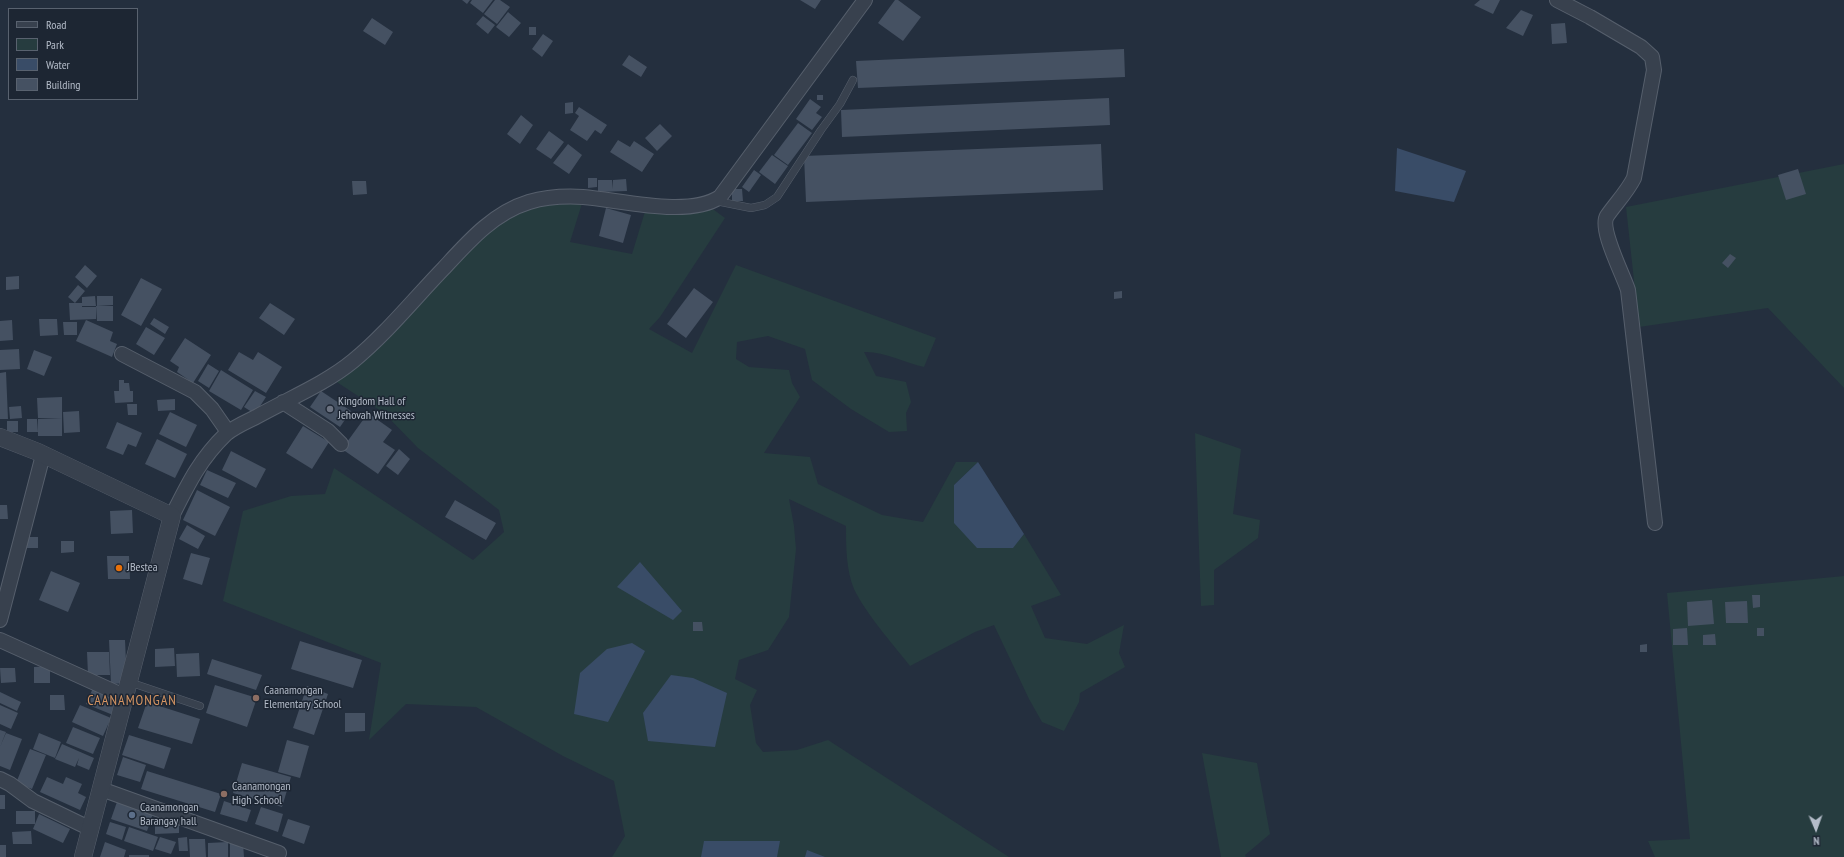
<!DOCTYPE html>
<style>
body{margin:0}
#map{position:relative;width:1844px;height:857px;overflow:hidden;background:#242f3e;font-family:"PT Sans Narrow",sans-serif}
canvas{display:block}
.legend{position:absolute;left:8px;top:8px;width:130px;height:92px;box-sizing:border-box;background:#1d2633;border:1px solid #59626f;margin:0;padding:5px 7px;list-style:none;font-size:12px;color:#b4bcc9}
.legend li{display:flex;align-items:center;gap:8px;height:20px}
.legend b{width:20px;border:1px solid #59626f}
.north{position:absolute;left:1796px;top:809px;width:40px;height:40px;-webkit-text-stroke:3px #1d2633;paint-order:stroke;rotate:178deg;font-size:11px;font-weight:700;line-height:16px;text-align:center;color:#b4bcc9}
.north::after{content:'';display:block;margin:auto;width:14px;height:18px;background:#b4bcc9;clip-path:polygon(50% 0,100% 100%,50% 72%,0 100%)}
</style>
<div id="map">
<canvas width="1844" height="857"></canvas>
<ul class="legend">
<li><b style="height:5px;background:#38414e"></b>Road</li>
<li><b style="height:11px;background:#263c3f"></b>Park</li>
<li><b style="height:11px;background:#394c67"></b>Water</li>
<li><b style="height:11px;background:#455162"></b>Building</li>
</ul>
<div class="north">N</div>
</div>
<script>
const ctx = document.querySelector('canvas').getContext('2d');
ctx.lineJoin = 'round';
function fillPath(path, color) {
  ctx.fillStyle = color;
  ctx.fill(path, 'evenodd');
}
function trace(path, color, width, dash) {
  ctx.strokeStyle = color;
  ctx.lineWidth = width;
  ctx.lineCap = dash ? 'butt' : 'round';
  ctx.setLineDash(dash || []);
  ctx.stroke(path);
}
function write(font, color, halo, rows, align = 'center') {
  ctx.font = font + ' "PT Sans Narrow",sans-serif';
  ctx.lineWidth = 3;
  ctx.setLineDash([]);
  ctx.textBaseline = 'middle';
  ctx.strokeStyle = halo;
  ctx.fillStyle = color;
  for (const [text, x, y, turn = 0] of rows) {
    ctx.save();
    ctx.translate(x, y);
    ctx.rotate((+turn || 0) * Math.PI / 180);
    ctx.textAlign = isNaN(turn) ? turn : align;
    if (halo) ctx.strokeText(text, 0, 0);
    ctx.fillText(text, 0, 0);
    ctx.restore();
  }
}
const green = new Path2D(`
 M1844,164v224l-76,-80 -129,19 -13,-120z
 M584,197l-14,45 62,12 15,-49 59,-1 19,14 -65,99 -11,12 43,24 44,-88 200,73 -12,29c-19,-4 -41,-16 -60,-15l12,24 30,6 5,20 -5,11 1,18 -18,1 -38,-23 -39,-29 -7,-31 -37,-13 -31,6 -1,17 13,8 40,3 3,13 8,14 -36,56 46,4 8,27 64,31 41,7 33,-60h22l-24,23 58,63 12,-14 37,61 -30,11 14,32 42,6 37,-19 -5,28 6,14 -45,26 -1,9 -15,29 -22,-9 -13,-23 -35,-74 -19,7 -65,34c-18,-23 -44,-52 -56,-77 -8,-19 -8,-43 -8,-63l-57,-27 5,27 2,23 -7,68 -21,33 -29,10 -4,19 22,11 -7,15 6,38 7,9 34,-2 31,-10 181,117h-397l13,-21 -11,-55 -51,-25 -87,-49 -70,-3 -37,36 12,-77 -158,-62 20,-90 48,-15 34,-2 9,-26 139,92 31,-28 -5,-22 -81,-62 -34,-35 -55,-36 105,-98 85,-73z
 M1195,433l46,16 -8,65 27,6 -2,18 -44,32v35l-13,1z
 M1844,576v281h-189l-7,-16 42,-2 -23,-246z
 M1202,753l55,10 13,71 -25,21 1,2h-25z`);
const water = new Path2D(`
 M1397,148l69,23 -12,31 -59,-11z
 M978,462l46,72 -11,14h-36l-23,-25v-38z
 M640,562l42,49 -9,9 -56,-33z
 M632,643l13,8 -37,71 -34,-8 6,-41 27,-24z
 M671,675l22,3 34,15 -12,54 -67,-6 -5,-28z
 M704,841h76l-3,16h-76z
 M807,850l18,7h-20z`);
const building = new Path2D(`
 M462,0h8l-3,4z
 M472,0h21l-10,13 -13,-10z
 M495,0h5l10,7 -13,17 -13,-10z
 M800,0h21l-6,9z
 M895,0h3l23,17 -18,24 -25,-18z
 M1480,0h20l-7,14 -19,-9z
 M1521,10l12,5 -10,21 -17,-8z
 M508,12l13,11 -12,14 -13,-10z
 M483,16l12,9 -7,9 -12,-10z
 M372,18l21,14 -8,13 -22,-14z
 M1565,23l2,20 -15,1 -1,-20z
 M529,27h7v8h-7z
 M543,34l10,7 -11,16 -10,-8z
 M1124,49l1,28 -267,11 -2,-27z
 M629,55l18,12 -6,10 -19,-12z
 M817,95h6v5h-6z
 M1109,98l1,27 -268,12 -1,-27z
 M810,99l11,8 -5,6 6,4 -10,13 -16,-11z
 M573,102v11l-8,1v-11z
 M579,107l28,18 -6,9 -6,-4 -8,11 -17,-11 9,-14 -4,-3z
 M521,115l12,10 -13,19 -13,-10z
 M798,123l14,10 -24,32 -14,-10z
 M660,124l12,12 -15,15 -12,-13z
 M549,131l15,11 -13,17 -15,-10z
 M618,140l12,7 4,-6 20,13 -12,18 -32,-20z
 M568,144l14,11 -13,19 -16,-11z
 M1101,144l2,46 -297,12 -2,-46z
 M772,155l16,11 -13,18 -16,-12z
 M1798,169l8,25 -20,6 -8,-25z
 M754,170l7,5 -12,17 -7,-5z
 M588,178h9v9l-9,1z
 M626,179l1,12 -29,1v-12h14l1,9v-9z
 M352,181h14l1,13 -14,1z
 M732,189h10l1,12h-11z
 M606,208l25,7 -8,28 -24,-7z
 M1730,254l6,4 -8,10 -6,-5z
 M85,265l12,11 -10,12 -12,-11z
 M19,276v13l-13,1v-13z
 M141,278l21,11 -21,37 -20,-11z
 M78,285l7,6 -10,12 -7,-6z
 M694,288l19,14 -27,36 -19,-14z
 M1122,291v7l-8,1v-7z
 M95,296l1,10h-14v-9z
 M97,296h16v9l-16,1z
 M69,303h13v4h14v12l-26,1z
 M270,303l25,16 -11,16 -25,-17z
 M96,306h17v15h-16z
 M154,318l15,9 -4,7 -15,-10z
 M39,319h18l1,16 -18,1z
 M12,320l1,20 -13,1v-20z
 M86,320l27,12 -3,9 7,3 -5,13 -36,-16z
 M63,322h14v13h-13z
 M146,327l19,11 -11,17 -18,-11z
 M185,338l26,17 -18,28 -16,-11 2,-5 -9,-6z
 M19,349l1,20 -20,1v-20z
 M34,350l18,7 -8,19 -17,-7z
 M239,352l14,8 5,-8 24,15 -16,26 -38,-23z
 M208,364l11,7 -10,17 -11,-7z
 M221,370l32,20 -12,20 -32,-19z
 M6,372l2,47h-8v-46z
 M119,380h5v3h5l1,8h3v11l-18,1 -1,-12h5z
 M255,391l11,6 -11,17 -11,-7z
 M321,391l30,20 -11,16 -30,-20z
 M62,397v21h-24l-1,-20z
 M175,399v11l-17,1 -1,-11z
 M127,404h10v11h-9z
 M21,406l1,12 -12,1 -1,-12z
 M79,411l1,21 -16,1 -1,-21z
 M170,412l27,13 -11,22 -27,-13z
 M368,413l24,17 -9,12 12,8 -17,24 -36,-25z
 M62,418v18h-24v-17z
 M27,419h10l1,13h-11z
 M7,421h11v11h-11z
 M117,422l25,11 -6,14 -8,-3 -5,11 -17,-7z
 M303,426l26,16 -17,27 -26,-16z
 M157,439l30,15 -12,24 -30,-14z
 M399,449l11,10 -12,16 -12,-9z
 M231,451l35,18 -10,19 -34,-18z
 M207,470l29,13 -8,15 -28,-13z
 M197,490l33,17 -15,29 -32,-16z
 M455,500l41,23 -10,17 -41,-23z
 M0,505h7l1,14h-8z
 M132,510l1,23 -22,1 -1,-23z
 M187,525l18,11 -7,13 -19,-10z
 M25,537h13v11h-13z
 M61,541h13v11l-13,1z
 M191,553l19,5 -8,27 -19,-6z
 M107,556h22l1,23h-22z
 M51,571l29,12 -12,29 -29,-12z
 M1752,595h8v12l-7,1z
 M1712,600l2,24 -26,2 -1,-24z
 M1747,601l1,22h-22l-1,-21z
 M693,622h9l1,9h-10z
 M1687,628l1,17h-15v-16z
 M1757,628h7v8h-7z
 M1715,634l1,11h-13v-10z
 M109,640h16l2,43 -16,1z
 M300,641l62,19 -9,28 -62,-19z
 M1647,644v8h-7v-7z
 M174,648l1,18 -20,1v-18z
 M87,652h22l1,23h-22z
 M199,653l1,23 -23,1 -1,-23z
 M212,659l50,16 -6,15 -49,-16z
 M50,666v17h-16v-16z
 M0,668h15l1,14 -15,1z
 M215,685l42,13 -10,29 -41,-14z
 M307,686l21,8 -14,41 -21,-7z
 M93,688l27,12 -7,15 -27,-11z
 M0,692l21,10 -4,9 -17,-8z
 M50,695h14l1,15h-15z
 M147,702l53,17 -8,25 -54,-16z
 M0,705l18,8 -7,16 -11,-5z
 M80,705l31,13 -8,18 -31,-14z
 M345,713h20v18l-20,1z
 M73,727l27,11 -7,16 -27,-11z
 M0,730l6,2 -6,15 6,-14 16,6 -12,31 -10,-4z
 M39,733l22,9 -6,16 -22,-9z
 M129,735l42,13 -7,21 -42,-14z
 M287,740l22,6 -9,32 -22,-6z
 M62,744l32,14 -5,12 -12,-5 2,-7 -4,9 -20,-8z
 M30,749l16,6 -14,34 -16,-6z
 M123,757l23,8 -6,17 -23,-7z
 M242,763l49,14 -9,30 -49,-14z
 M147,771l74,23 -6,18 -74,-23z
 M47,777l16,7 3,-7 16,7 -4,9 8,4 -6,13 -40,-18z
 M0,795h5v14h-5z
 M118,799l36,12 -7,20 -36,-12z
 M224,801l27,9 -4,12 -27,-8z
 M261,807l22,7 -5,18 -23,-8z
 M16,811h19v13l4,-10 31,15 -7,14 -30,-14 2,-5h-19z
 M155,819h24v14l-24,1z
 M288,819l22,7 -6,18 -22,-8z
 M110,822l16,5 -4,13 -16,-6z
 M129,827l29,10 -5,14 -29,-10z
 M31,831l1,13h-19l-1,-12z
 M160,837l16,5 -5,12 -16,-5z
 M187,837l1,14h-9l-1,-13z
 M189,839h16l1,18h-16z
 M105,842l21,8 -2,7h-24z
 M228,842v15h-20v-14z
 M230,843h13l1,14h-14z
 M0,845h6v12h-6z
 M129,855h20v2h-20z`);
const service = new Path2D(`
 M716,201l35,7 14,-3 12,-8 44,-67 19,-26 13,-24
 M129,682l71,24`);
const minor = new Path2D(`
 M1557,0l33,17 51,30 11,10 2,13 -20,108c-7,14 -18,25 -27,38 -8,13 16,58 21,74l27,233
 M122,354l73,38 17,17 16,23
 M283,402l45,29 13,13
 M172,516c16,-32 28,-57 54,-82 8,-7 20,-12 30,-17 32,-18 69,-33 97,-56 33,-27 61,-62 91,-93 24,-26 49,-55 85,-66 17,-5 37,-6 54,-5 38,3 105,21 137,0l145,-197
 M0,620l43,-165
 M0,640l126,57
 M0,779l10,5 23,17 58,28
 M101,789l178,64`);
const tertiary = new Path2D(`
 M0,437l38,15 134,64 -89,341`);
const markers = [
 [330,409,4,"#6b7280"],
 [119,568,4,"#e8710a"],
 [256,698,4,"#8d6e63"],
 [224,794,4,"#8d6e63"],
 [132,815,4,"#5c6f8a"]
];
const poiNames = [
 ["Kingdom Hall of",338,402],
 ["Jehovah Witnesses",338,416],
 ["JBestea",127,568],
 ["Caanamongan",264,691],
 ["Elementary School",264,705],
 ["Caanamongan",232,787],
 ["High School",232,801],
 ["Caanamongan",140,808],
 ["Barangay hall",140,822]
];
const quarterNames = [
 ["CAANAMONGAN",132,701]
];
fillPath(green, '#263c3f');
fillPath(water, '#394c67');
fillPath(building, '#455162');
trace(service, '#565f6c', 8);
trace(minor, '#565f6c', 16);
trace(tertiary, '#565f6c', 18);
trace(service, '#38414e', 7);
trace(minor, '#38414e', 14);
trace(tertiary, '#38414e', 17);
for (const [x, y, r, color] of markers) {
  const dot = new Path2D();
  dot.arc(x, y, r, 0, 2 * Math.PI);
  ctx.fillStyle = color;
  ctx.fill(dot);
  trace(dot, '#1d2633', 1.5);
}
write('12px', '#b4bcc9', '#1d2633', poiNames, 'left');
ctx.letterSpacing = '1px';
write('14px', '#d59563', '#1d2633', quarterNames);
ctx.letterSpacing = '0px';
</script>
